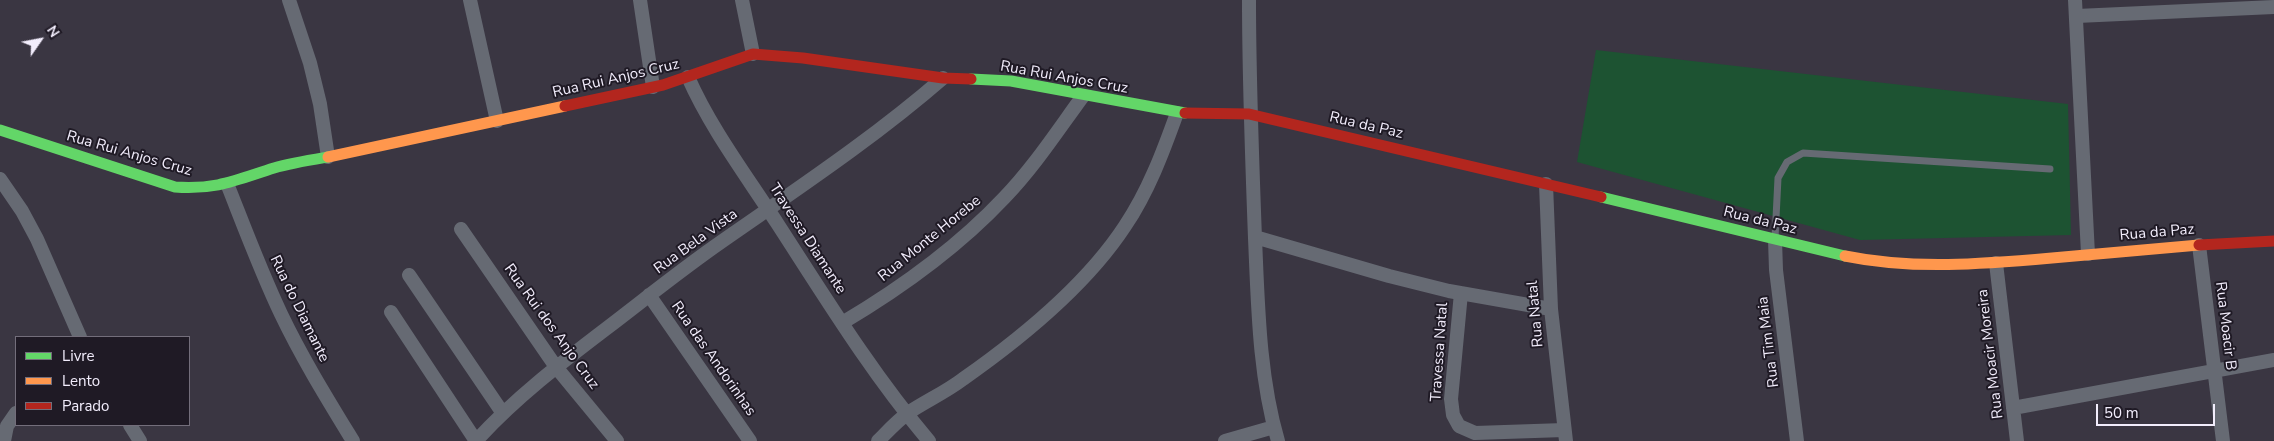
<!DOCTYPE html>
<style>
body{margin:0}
#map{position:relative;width:2274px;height:441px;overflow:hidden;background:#3a3642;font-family:"Nunito Sans",sans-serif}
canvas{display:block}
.legend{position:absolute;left:15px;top:336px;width:175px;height:90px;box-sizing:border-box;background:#1f1a25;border:1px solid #736e7b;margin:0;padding:6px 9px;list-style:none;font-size:15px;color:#f2edfc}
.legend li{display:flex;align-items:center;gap:10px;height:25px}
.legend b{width:25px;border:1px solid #736e7b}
.north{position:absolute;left:15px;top:15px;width:50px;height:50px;-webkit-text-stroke:4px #1f1a25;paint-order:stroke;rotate:57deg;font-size:14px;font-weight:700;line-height:20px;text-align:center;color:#f2edfc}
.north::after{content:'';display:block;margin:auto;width:18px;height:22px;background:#f2edfc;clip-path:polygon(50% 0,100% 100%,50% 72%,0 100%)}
.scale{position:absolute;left:2096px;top:404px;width:119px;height:22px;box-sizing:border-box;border:2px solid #f2edfc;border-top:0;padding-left:6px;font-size:15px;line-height:18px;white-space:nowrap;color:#f2edfc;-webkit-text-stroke:4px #1f1a25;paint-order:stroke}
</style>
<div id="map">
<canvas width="2274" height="441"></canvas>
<ul class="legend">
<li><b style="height:6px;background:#63d668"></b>Livre</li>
<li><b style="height:6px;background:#ff974d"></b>Lento</li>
<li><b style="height:6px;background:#b3261e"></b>Parado</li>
</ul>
<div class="north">N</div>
<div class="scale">50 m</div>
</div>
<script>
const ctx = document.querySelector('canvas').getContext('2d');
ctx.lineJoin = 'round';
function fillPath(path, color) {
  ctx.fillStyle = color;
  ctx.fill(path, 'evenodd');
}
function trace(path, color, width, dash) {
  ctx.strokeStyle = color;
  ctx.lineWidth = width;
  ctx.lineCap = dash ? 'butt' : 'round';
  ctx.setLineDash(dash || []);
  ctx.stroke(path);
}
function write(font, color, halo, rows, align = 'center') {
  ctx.font = font + ' "Nunito Sans",sans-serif';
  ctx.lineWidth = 4;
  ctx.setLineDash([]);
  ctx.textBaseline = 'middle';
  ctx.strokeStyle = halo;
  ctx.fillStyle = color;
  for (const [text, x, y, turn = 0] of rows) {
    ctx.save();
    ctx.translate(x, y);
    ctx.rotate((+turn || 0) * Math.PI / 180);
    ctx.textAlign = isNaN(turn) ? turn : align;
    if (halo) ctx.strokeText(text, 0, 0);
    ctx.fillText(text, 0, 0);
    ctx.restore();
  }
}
const green = new Path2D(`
 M1596,50l472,54 3,131 -211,5 -283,-78z`);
const lane = new Path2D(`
 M1775,238l3,-60 9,-16 16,-9 247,16`);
const street = new Path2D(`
 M289,0l21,63 10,41 8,53
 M470,0l27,121
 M640,0l13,87
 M742,0l11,54
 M1249,0c0,80 3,159 6,238 3,68 4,138 23,203
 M2075,0l13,254
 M2077,16l197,-9
 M688,77c23,52 58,98 89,146 48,74 95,151 152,218
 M0,179l22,32 15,28 43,98
 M1546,184l5,125 15,132
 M228,186c17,43 33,86 53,128 21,44 47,86 72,127
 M461,229l95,138 61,74
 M1255,237l134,39 60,15 102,18
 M1775,240l1,30 21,171
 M2199,245l24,196
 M1996,263l21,178
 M409,275l93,137
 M1461,293l-10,106 2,16 6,11 16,7 89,-3
 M649,295l101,146
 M391,312l85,129
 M842,323c59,-35 115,-75 162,-125 30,-31 54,-68 79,-102
 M2013,408l261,-48
 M130,425l10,16
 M4,441l3,-15 9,-13
 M476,441c39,-43 85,-78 131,-113 38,-29 75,-59 114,-86 76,-53 153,-104 222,-164
 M878,441c9,-9 19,-20 30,-28 18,-12 38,-21 55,-34 57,-40 124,-95 162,-153 23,-34 38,-74 52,-113
 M1225,441l49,-14`);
const fast = new Path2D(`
 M971,79l40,2 174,32
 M0,130l175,57c41,3 61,-7 99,-19 17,-5 36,-8 54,-11
 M1601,197l244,59`);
const slow = new Path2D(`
 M328,157l237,-51
 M1845,256c68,14 138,8 207,2 49,-4 98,-9 147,-13`);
const jam = new Path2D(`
 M565,106l98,-21 90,-31 50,4 140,20 28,1
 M1185,113l64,1 352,83
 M2199,245l75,-4`);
const streetNames = [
 ["Rua Rui Anjos Cruz",1064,78,10],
 ["Rua Rui Anjos Cruz",616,79,-13],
 ["Rua da Paz",1366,126,13],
 ["Rua Rui Anjos Cruz",129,154,16],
 ["Rua da Paz",1760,221,14],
 ["Rua da Paz",2157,233,-5],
 ["Travessa Diamante",807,239,57],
 ["Rua Monte Horebe",930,239,-39],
 ["Rua Bela Vista",696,242,-36],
 ["Rua do Diamante",299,309,64],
 ["Rua Natal",1536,314,-95],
 ["Rua Moacir B",2225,326,83],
 ["Rua Rui dos Anjo Cruz",551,327,54],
 ["Rua Tim Maia",1769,342,-97],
 ["Travessa Natal",1440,352,-86],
 ["Rua Moacir Moreira",1991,354,-97],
 ["Rua das Andorinhas",713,359,55]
];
fillPath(green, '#1d5332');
trace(lane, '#666a73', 7);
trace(street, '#666a73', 14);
trace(fast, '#63d668', 11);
trace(slow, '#ff974d', 11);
trace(jam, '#b3261e', 11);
write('15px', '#f2edfc', '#1f1a25', streetNames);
</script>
